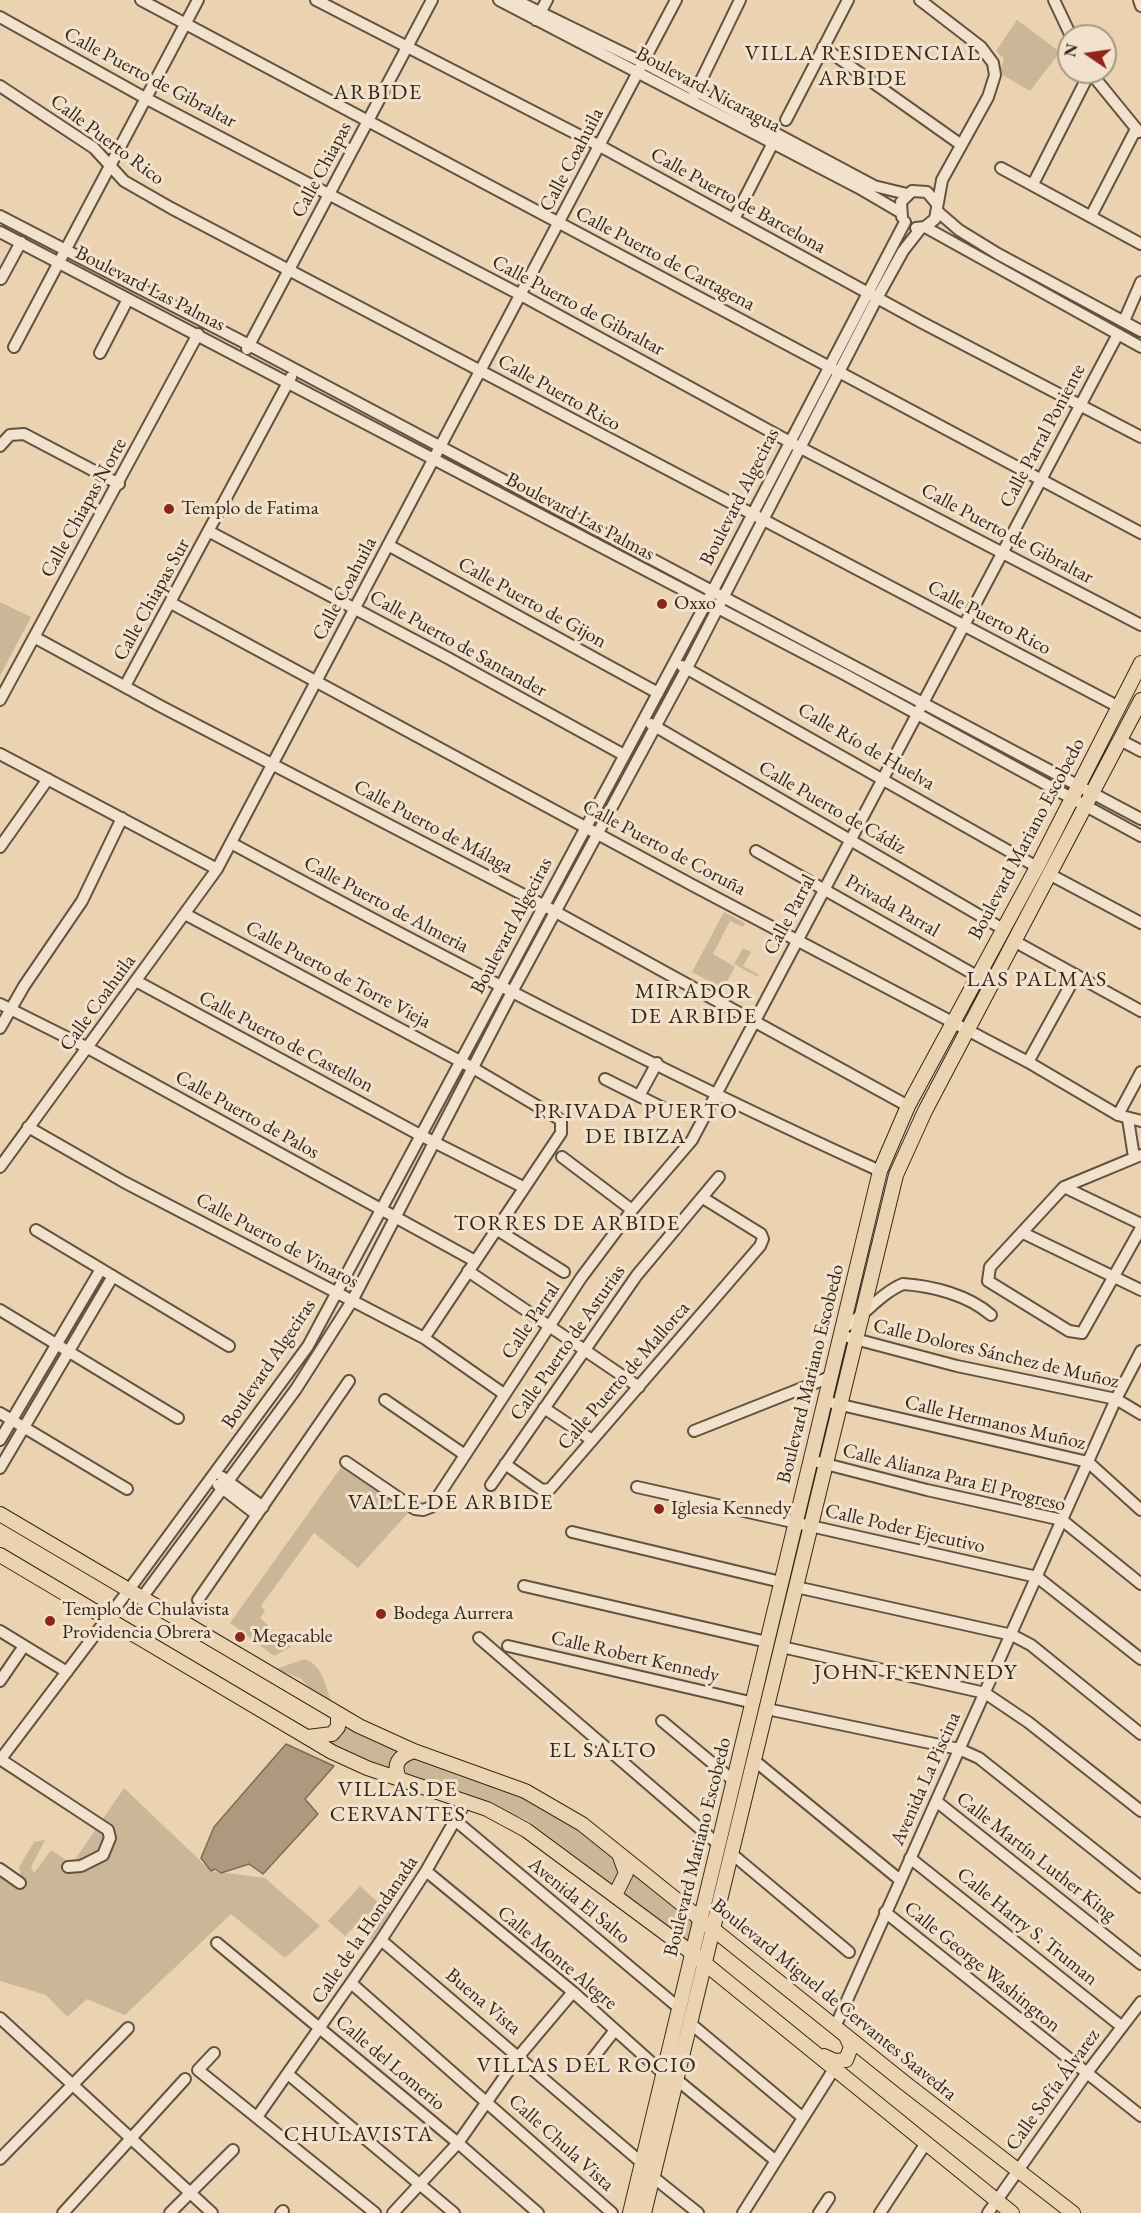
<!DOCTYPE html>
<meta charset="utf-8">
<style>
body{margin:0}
#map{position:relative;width:1141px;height:2213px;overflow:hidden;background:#ebd3b2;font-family:"EB Garamond",serif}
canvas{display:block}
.north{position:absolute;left:1057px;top:24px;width:60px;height:60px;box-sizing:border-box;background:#f2e2cd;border:2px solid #a69885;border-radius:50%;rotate:283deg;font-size:16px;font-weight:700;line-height:24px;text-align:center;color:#34281a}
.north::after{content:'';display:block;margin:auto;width:21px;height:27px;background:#8f2418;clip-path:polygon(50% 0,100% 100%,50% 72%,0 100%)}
</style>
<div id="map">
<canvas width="1141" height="2213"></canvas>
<div class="north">N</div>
</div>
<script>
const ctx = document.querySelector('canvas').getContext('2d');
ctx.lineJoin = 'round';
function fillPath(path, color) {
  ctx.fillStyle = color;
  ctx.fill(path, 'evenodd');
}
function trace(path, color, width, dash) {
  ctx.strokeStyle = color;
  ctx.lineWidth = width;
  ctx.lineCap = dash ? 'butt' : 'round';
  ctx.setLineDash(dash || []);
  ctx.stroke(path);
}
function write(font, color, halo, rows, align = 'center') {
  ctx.font = font + ' "EB Garamond",serif';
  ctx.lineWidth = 6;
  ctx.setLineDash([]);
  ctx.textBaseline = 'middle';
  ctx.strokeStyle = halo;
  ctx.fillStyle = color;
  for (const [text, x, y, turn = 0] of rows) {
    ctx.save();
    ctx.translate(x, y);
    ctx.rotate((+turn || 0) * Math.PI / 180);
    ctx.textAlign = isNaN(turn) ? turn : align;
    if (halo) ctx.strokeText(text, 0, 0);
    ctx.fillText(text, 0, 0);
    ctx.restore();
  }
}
const green = new Path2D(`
 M1017,20l43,32 -30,39 -31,-18 5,-14 -8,-8z
 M0,602l31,15 -31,59z
 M724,912l21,11 -2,4 -13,-6 -17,33 22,13 -12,22 -31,-17z
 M743,948l8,4 -8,14 16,9 -1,2 -24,-13z
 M342,1466l66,47 -50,55 -44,-35 -53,73 4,5 -5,7 31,29 -17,9 -44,-33z
 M305,1659c18,7 19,25 26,41l-13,-4 -17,-17 -25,-10z
 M340,1722l221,92 133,106 -7,21 -161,-122 -179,-65 -22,-16z
 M124,1788l87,83 54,7 55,48 -35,32 -54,-44 -106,101 -38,-16 -20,18 -21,-22 -46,-14v-106l22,6 -3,-14 15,-25 11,-2 -14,27 3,6 17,-23 21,14z
 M360,1886l34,31 -22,24 -17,-15 -10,10 -17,-15z`);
const water = new Path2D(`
 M286,1744l48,22 -29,33 13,15 -55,60 -14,-10 -28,9 -6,-4 -4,2 -10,-13 13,-31z`);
const minor = new Path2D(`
 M141,0l1000,533
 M316,0l284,146 321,176 220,115
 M499,0l360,188 41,24
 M515,0l129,63 230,123 33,8
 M1054,0l17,36
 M1139,0l2,6
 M0,17l147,82 374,196 278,152 342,178
 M536,20l11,-20
 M823,47l137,97
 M1090,72l49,60
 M0,86l94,62 30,33 47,27 946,498
 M693,97l47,-97
 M786,120l62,-120
 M1001,168l140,76
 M1033,184l57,-112
 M937,211l22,19 39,24 143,77
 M0,216l249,129 892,474
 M1091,216l45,-87
 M902,217l-1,-15 11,-11 15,1 10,12
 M734,219l41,-80
 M925,227l216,120
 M916,228l9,-1 10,-8 7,-39 46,-83 7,-22 -2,-12 -12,-16 -61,-47
 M0,232l844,442 297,162
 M1,279l20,-37
 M1124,321l17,-39
 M14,347l184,-347
 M247,349l185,-349
 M100,353l28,-54
 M0,446l10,-11 14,-1 95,50
 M210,532l236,125 178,98
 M388,545l270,148
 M171,603l523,283 334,176 90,53 23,6
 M34,637l128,70 381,198 365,201
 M682,666l355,201
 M125,686l166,-309
 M0,700l198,-366
 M651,724l352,205
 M1120,740l21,11
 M0,754l217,115
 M231,843c213,115 428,228 649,328
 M0,847l48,-68
 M756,851l221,125
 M1049,874l92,49
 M185,914l288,154 88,52v13l-137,205
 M1014,941l127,70
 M136,981l284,154 103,52
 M0,1004l88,44 387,213
 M0,1028l24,-42 58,-85 40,-83
 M1028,1062l48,-87
 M605,1079l62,31
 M639,1096l18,-33
 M1118,1115l23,-43
 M1128,1119l6,38
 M28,1127l96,55 300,156 80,56
 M1141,1155l-77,32 -74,80 -2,14 81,50 13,2 59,-105
 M562,1157l70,53
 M0,1167l217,-298 459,-869
 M1064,1187l77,37
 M496,1229l68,43
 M36,1230l193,116
 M1023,1233l118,57
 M468,1271l171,116
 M0,1310l178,108
 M842,1329c22,-13 39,-36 61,-45 30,2 65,11 88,31
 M840,1335l117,31 159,33 25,15
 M385,1400l80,55
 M824,1401l264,61 53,48
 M544,1408l48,32
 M0,1413l127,76
 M694,1431l136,-54
 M0,1440l101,-171
 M810,1460l117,30 135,30 79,64
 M346,1462l69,47 8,1 8,-3 150,-229 51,-68 60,-70 426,-806
 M505,1464l37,26 8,-1 210,-243 3,-7 -2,-5 -58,-36
 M0,1468l113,-192
 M222,1477l41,30
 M218,1485l39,30
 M491,1485l146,-210 82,-98
 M637,1487l400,90 104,82
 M572,1532l209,50
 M524,1586l243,56
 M796,1587l216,48 19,10 110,89
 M141,1599l155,-210 56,-88 160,-309 175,-324 190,-370 26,-47 18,-23
 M198,1600l151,-219
 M0,1631l67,41
 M479,1638l240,207
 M508,1646l246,57
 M782,1647l203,46 43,29 113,89
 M0,1681l24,-35
 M767,1709l192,40 20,9 162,129
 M662,1721l73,61
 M0,1759l108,71 2,8 -7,17 -22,11 -13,1
 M0,1760l128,-169 180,-245 404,-754 193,-370
 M755,1761l145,119
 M936,1801l205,163
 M456,1821l223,187
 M732,1854l117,98
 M910,1858l211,168
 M0,1869l20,14
 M426,1871l147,121 90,81
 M885,1912l256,204
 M381,1940l261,223
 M217,1943l241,200 80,70
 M351,1983l261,230
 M0,2018l212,195
 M690,2023l112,94
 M835,2027l281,-628 25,-48
 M214,2053l-16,17 177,143
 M587,2066l28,-36
 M289,2075l165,138
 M676,2079l100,82
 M257,2117l124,-177 45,-69 40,-70
 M0,2159l128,-131
 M653,2177l45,36
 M63,2213l122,-134
 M170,2213l63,-63
 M281,2213l2,-2
 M393,2213l65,-70 61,-87 54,-64
 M743,2213l91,-144
 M819,2213l10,-15
 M880,2213l46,-70
 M988,2213l98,-139 55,-72`);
const major = new Path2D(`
 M0,1514l359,212 55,25 111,40 57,33 323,259 168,130
 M0,1555l332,197 35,16 120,41 39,21 166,123 320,260
 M308,1737l24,-3 6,-7v-13
 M400,1780c-8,-15 -2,-24 14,-29
 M615,1895l11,-22 -7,-19
 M824,2056l11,5 11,-1 5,-13 -5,-11
 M630,2213l250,-1042 28,-65 129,-239 104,-204
 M644,2213l252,-1038 29,-64 216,-411`);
const markers = [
 [169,509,6,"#8f2418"],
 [662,604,6,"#8f2418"],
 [659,1509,6,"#8f2418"],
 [381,1614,6,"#8f2418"],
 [50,1621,6,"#8f2418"],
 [240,1637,6,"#8f2418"]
];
const streetNames = [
 ["Calle Puerto de Gibraltar",150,78,28],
 ["Boulevard Nicaragua",708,90,28],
 ["Calle Puerto Rico",107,140,37],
 ["Calle Coahuila",572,160,-62],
 ["Calle Chiapas",322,170,-62],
 ["Calle Puerto de Barcelona",738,201,29],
 ["Calle Puerto de Cartagena",665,259,28],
 ["Boulevard Las Palmas",150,289,27],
 ["Calle Puerto de Gibraltar",578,306,28],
 ["Calle Puerto Rico",559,393,29],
 ["Calle Parral Poniente",1043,436,-62],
 ["Boulevard Algeciras",740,497,-63],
 ["Calle Chiapas Norte",84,508,-61],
 ["Boulevard Las Palmas",580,517,28],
 ["Calle Puerto de Gibraltar",1007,534,28],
 ["Calle Coahuila",345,589,-62],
 ["Calle Chiapas Sur",152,600,-61],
 ["Calle Puerto de Gijon",532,603,29],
 ["Calle Puerto Rico",989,618,28],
 ["Calle Puerto de Santander",458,644,29],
 ["Calle Río de Huelva",866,747,30],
 ["Calle Puerto de Cádiz",832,808,30],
 ["Calle Puerto de Málaga",433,827,28],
 ["Boulevard Mariano Escobedo",1027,839,-62],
 ["Calle Puerto de Coruña",664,848,28],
 ["Calle Puerto de Almeria",386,905,28],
 ["Privada Parral",892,906,30],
 ["Calle Parral",790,915,-62],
 ["Boulevard Algeciras",512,926,-62],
 ["Calle Puerto de Torre Vieja",338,975,28],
 ["Calle Coahuila",98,1003,-54],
 ["Calle Puerto de Castellon",286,1042,28],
 ["Calle Puerto de Palos",247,1115,29],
 ["Calle Puerto de Vinaros",277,1241,28],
 ["Calle Parral",531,1321,-56],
 ["Calle Puerto de Asturias",568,1343,-55],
 ["Calle Dolores Sánchez de Muñoz",996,1354,13],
 ["Boulevard Algeciras",269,1364,-56],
 ["Boulevard Mariano Escobedo",811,1374,-76],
 ["Calle Puerto de Mallorca",624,1376,-49],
 ["Calle Hermanos Muñoz",995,1423,13],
 ["Calle Alianza Para El Progreso",954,1478,14],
 ["Calle Poder Ejecutivo",905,1529,13],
 ["Calle Robert Kennedy",635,1657,13],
 ["Avenida La Piscina",926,1779,-66],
 ["Boulevard Mariano Escobedo",698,1847,-76],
 ["Calle Martín Luther King",1036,1857,38],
 ["Avenida El Salto",579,1901,39],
 ["Calle Harry S. Truman",1027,1927,39],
 ["Calle de la Hondanada",365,1930,-56],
 ["Calle Monte Alegre",557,1958,40],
 ["Calle George Washington",982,1967,39],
 ["Boulevard Miguel de Cervantes Saavedra",834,2000,39],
 ["Buena Vista",483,2002,40],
 ["Calle del Lomerio",390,2063,40],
 ["Calle Sofía Álvarez",1053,2090,-54],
 ["Calle Chula Vista",561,2143,42]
];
const poiNames = [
 ["Templo de Fatima",181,509],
 ["Oxxo",674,604],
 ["Iglesia Kennedy",671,1509],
 ["Templo de Chulavista",62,1610],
 ["Providencia Obrera",62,1633],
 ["Bodega Aurrera",393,1614],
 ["Megacable",252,1637]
];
const quarterNames = [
 ["VILLA RESIDENCIAL",863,54],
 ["ARBIDE",863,79],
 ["ARBIDE",378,93],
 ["LAS PALMAS",1037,980],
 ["MIRADOR",694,992],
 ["DE ARBIDE",694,1017],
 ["PRIVADA PUERTO",636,1112],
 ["DE IBIZA",636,1137],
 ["TORRES DE ARBIDE",567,1224],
 ["VALLE DE ARBIDE",451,1503],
 ["JOHN F KENNEDY",916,1673],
 ["EL SALTO",603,1751],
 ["VILLAS DE",398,1790],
 ["CERVANTES",398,1815],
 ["VILLAS DEL ROCIO",587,2066],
 ["CHULAVISTA",359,2135]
];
fillPath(green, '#ccb698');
fillPath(water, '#ad997e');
trace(water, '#7d6c56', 1.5);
trace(minor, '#625340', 14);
trace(major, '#34281a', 16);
trace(minor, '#f2e2cd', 10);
trace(major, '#ebd3b2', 14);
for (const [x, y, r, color] of markers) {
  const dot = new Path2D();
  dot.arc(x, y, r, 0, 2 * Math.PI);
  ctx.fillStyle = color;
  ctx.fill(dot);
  trace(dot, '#f2e2cd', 2);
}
write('20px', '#34281a', '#f2e2cd', streetNames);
write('20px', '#34281a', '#f2e2cd', poiNames, 'left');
ctx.letterSpacing = '1.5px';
write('22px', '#34281a', '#f2e2cd', quarterNames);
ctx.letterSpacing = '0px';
</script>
